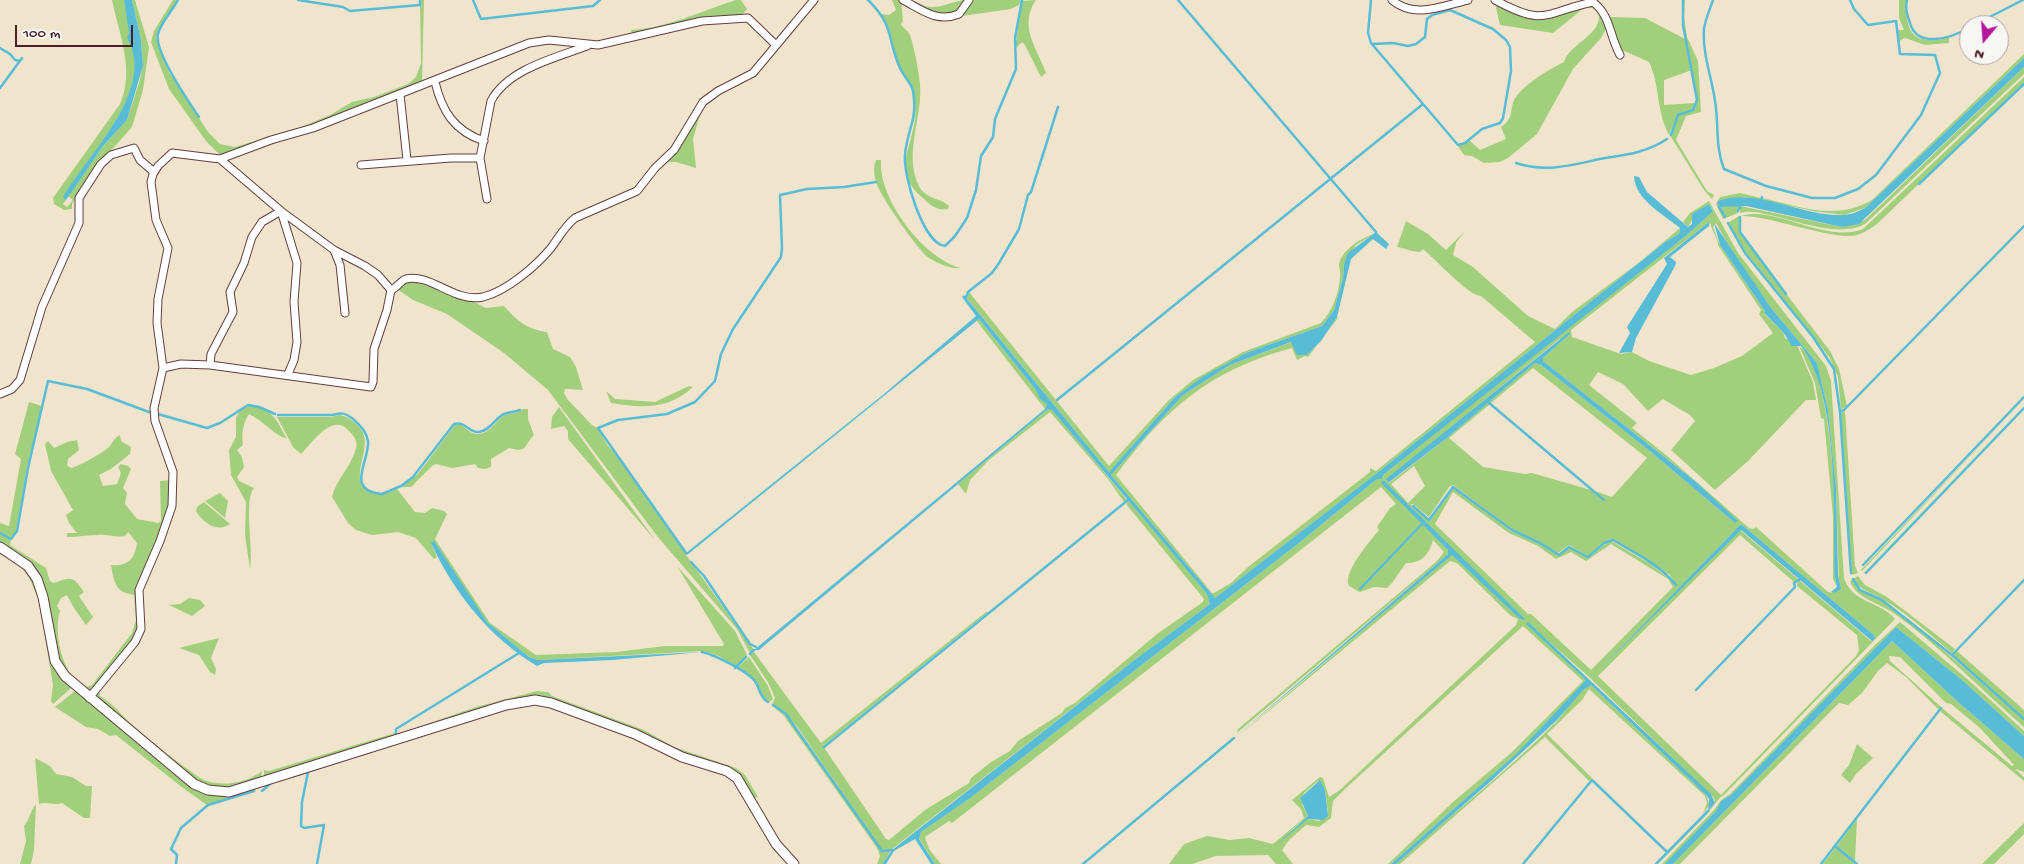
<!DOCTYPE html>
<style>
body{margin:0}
#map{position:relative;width:2024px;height:864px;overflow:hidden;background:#f0e5cc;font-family:"Gochi Hand",sans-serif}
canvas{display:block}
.north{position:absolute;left:1959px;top:15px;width:50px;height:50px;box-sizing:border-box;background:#f6f6f2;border:1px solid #b1a0a2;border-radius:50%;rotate:198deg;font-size:14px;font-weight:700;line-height:20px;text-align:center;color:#4a1f2b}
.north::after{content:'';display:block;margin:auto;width:18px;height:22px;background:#b5179e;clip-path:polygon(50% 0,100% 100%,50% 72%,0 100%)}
.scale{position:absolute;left:15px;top:25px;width:118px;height:22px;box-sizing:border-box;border:2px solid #4a1f2b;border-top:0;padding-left:6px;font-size:15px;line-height:18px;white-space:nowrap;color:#4a1f2b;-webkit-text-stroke:4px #f6f6f2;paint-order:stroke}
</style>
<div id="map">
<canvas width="2024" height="864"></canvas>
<div class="north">N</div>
<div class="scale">100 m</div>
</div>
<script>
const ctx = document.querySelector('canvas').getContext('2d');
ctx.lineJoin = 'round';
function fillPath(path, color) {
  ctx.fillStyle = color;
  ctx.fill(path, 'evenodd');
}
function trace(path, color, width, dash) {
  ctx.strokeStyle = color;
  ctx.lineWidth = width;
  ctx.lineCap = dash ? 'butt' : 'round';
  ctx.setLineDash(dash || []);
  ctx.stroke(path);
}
const green = new Path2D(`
 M112,0h12c4,21 11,43 11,64 0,47 -49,94 -71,133l2,3 -3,4 4,3 6,-7 -5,-4 35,-50 24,-26 12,-37 4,-17 -2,-26 -9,-40h3l14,47 -6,43 -11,37 -32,36 -28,41v5l-8,1 -10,-6 -1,-6 67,-94c15,-34 -1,-70 -8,-104z
 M173,0h4l-20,34 3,15 9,23 39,60 12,12 15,3 66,-20 29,-12 22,-13 22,-5 34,-13 8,-7 5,-14 -1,-63h4l-2,82 -89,37 -113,36 -14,-14 -37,-52 -18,-47 3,-11z
 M736,0h5l6,9 -5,6 -110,20 -1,-5c37,-2 70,-19 105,-30z
 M892,0h9l2,21 -2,3c2,5 6,5 9,11 5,15 8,33 10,49 3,33 -17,70 -1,102 7,14 21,11 30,20l-1,3c-10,2 -17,-3 -24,-10 -33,-29 -13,-46 -9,-81 1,-8 0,-18 -2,-27 -1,-9 -9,-14 -13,-23 -8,-18 -8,-37 -19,-54l8,1 7,-5z
 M906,0c10,0 16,7 26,7 13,0 23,-7 35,-7l-9,12 -19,4z
 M971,0h50l-2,5 -8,4 -56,8z
 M1036,0c-18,26 1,48 10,73l-5,4 -16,-32 -3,-3 -7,7 7,-48z
 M1683,0h2l-1,17 3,20 11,24 3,51 -15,4 -10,24 31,51 7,4 -2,4 -8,-9 -33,-53 8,-22 14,-5 4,-10 -15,-84z
 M1899,0h8c-2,9 0,28 7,35 7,7 27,6 35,2v6l-24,2 -20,-7 -6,3 -1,-11h6l-5,-12z
 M1498,3l27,13 69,-11 13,22 -6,11 -28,31 -36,65 -29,24 -8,4 -16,1 -12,-7 -8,-1 -6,-9 11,-6 11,10 26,-11 -5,-12c15,-10 7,-19 15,-30 10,-14 32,-27 48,-35 6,-20 44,-29 33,-53l-12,-2 -32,26 -53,-8 -4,-17z
 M1610,17l35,1 40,21 7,31 -28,10v25l31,-2 -3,6 -14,5 -9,21c-13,-25 -9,-50 -20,-73l-29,-13z
 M2024,54v4l-159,150 -21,7 -31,-4 -51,-11 1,-2c36,9 74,23 109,2z
 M2024,67v7l-159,150c-25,14 -68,-3 -95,-9 -9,-2 -20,-5 -30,-2v-6l-2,6 -15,6 -7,-15 4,-7 20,-4 21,5 -1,2 -16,-3 -27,6 7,14 -4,-10 15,-2 107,22 23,-7z
 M2024,77v6l-147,141c-6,4 -13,9 -20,11 -24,6 -85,-19 -116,-19 33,-11 85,28 122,13z
 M703,105l-10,34 3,29 -20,-6h-14z
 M876,160h5c-3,39 43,99 80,108 -13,1 -21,-4 -32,-10 -9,-5 -51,-65 -53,-76 -2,-6 -3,-16 0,-22z
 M1709,201l29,52 88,113 5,15 13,197c8,25 36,23 51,41l-170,175c-8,5 -11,12 -18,20l-49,50 49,-52 8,-9 -1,-5 -125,-121 -43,-38v4l12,9 29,28 -71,74 -125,110h-3l65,-62 58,-49 72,-72 -60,-55 -178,163 -12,12 -2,17 -12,9 -13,-2 -17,15 -7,10 11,14h-17l-8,-9 -52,1 -24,8h-23l15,-20 23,-8 23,4 19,-2 24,6 31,-26 -3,-9 -9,-9 28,-23 3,1 6,19 11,-7 176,-165 2,-6 -7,-3 -54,-53 -7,-2 -215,178 217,-185 71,66 -93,-93 -34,-29 26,25 -62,67 63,-66 25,26v4l-211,179 1,-4 199,-168 7,-9 -11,-12c-4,15 -11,23 -27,23l-14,20 -5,5 -13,-1 -14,5 -11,-6c-7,-13 21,-45 30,-56l-2,-3 13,-19 6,-4 -15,-17 -429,336 -3,-2 -24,16 4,12 12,15h-6l-16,-26 2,-6 48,-33 330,-256 78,-64h5l1,-4 181,-145 123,-95 26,-25 -4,-6 -16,14 -5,9 -5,-5 7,-9zM1710,221c0,8 8,16 8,24l43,65 -2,4 14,19 -31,23 -28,12 -23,7 -42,-14 -17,-9 -11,2 -49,-17 -1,-7zM1716,223l16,29 39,56 46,55 11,47 8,77 3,97 -5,9 -6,-1 -9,-8 -63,-57 -3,2 -4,-1 -83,-73 -34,-27 5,-5 -48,-38 9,-13 25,12 25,27 15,-12 27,16 5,6 -24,29 44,40 34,-30 57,-60h10l-3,-18 -16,-37 -12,-7 -2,-6 -19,-18 1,-3 -45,-66 -7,-18zM1570,334l-27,24v3l153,121 39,41 -84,-71 -110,-87 -6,-2 -88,75 -58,45 -3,-3 172,-140zM1533,368l114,90 -35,39 -17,-6 10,9 -1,1 -13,-11 -59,-17 -7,1 -42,-7 -34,-29 40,-33v-2h2zM1414,466l11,20 -17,17 -17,-19zM1453,485l59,44 46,24 11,-8 19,11 14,-13 11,-4 57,36 6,10 -24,-20 -39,-23h-5l-20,16 -19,-11 -12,8 -18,-12 -28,-12 -58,-44 -23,34 -18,-14 -1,-3h2l16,13 20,-30zM1453,492l56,41 29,13 18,13 15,-7 15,9 25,-17 57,35 5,8 -82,83 -60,-56h-3l-93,-90zM1741,524l133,111 1,4 -4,2 -131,-111 -146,145zM1740,535l54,47 4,-2 -1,6 60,49 2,15 -3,6 -135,139 -123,-119zM1318,781l7,9 3,22 -9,9 -11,-2 -19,13 19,-16 -6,-12 2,-11z
 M1739,216v16l91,119 9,18 8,37 -6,4 -3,-33 -8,-19 -85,-107 -14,-21 -2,-8z
 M1406,221l22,13 18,16 19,-19 -9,12 -3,12 20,12 55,49 27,13 17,-17 69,-51 39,-33 -1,6 -14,8 -288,231 -162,125 -104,-123 72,-80 47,-30 62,-23 15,13 14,-14 16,-24 1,1 -30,39 -3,-1 -8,4 -5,-12c-82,22 -126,60 -176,127l96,118h2l17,-10 17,-16 122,-95v-4l6,3 159,-129 -54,-46c-11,1 -47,-38 -58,-47l-3,3c-8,0 -15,-4 -23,-5z
 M1374,234l-18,11 -12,19 -1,14 -9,32 -12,16 -74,26 -73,45 -66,75 -143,-175 3,-5 140,174 60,-66 24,-20 50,-28 78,-29c11,-12 18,-29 19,-46 1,-4 -1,-9 -1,-12 2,-15 22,-27 35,-31z
 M412,281l58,19 16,8 18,-2c13,15 23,23 43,26l6,17 17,8 6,10 7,23 -18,-1 -1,4 4,7 24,25 5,3 11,18 15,16 68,100 63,88 -4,3 -13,-24 -80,-93 -109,-146 -44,-37 -57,-39 -34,-14 -16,-11 6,-6z
 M979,319l57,71 4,8 7,6 -2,5 -69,-89z
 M1799,346c33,23 36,155 37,195 0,16 -3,31 1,46l-4,-8v-63l-9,-97 -3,-1 -6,-35z
 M689,386l4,1c-25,23 -51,21 -82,16l-5,-12 9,8 40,3z
 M2024,399l-162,172 -1,-1z
 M29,402l13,4 -15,61 -11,64 -5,7 -11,-5v-10l9,3 12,-67 -6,-5z
 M2024,405l-159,168h-2l3,-2z
 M248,406c25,1 29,15 39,33 -15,-5 -23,-18 -38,-25 -6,9 -8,20 -6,31l-6,5 5,7 2,10 -7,10 2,4 15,7c-11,13 0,60 -4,81l-5,-34 1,-33 -15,-27 -2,-25 7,-13v-19l3,-6z
 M559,407l96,133 -87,-101v-8l-4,-5 -13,3 1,-12z
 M523,409h5v10l6,16c-12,12 -5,18 -25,13l-18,11v8l-6,2 -7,-1 -3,-4 -23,4 -16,-4 -4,2 -21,21h-10l17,-13 37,-49c10,-2 12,8 21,9 12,1 18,-10 26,-17 6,-5 16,-2 21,-8z
 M1048,409h4l75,91 -3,2 -16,-23 -58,-67 -61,48 -19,20 -4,14 -8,-10z
 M1845,411l10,155 3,7 -6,2 -11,-162z
 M339,415c8,1 12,4 17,9 21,18 -3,41 6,62 12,12 21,8 35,3l18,23 10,1 7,-5 12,3 3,3 -12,25 55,84 46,32 80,-3 49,-6h58l1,-2 -47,-78 58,65 12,24 -12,11 -16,-10 -16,-5 -165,9 -9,-3 -42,-35 -56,-79 6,14 -3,2 -18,-21 -18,-6 -26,3 -16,-5 -8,-7 -16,-26c4,-18 20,-31 24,-49 2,-7 -2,-12 -7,-17 -16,-20 -38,13 -48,23l-8,-7 -16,-30h55z
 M120,435l1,6 10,6 -1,7 -19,15 -12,6 4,11 14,-2 4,-11 -3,-6 3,-3 7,2 3,3 -8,19 4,5 -2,11 12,15 21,4 3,-2 -1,-40 12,-1 -2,27 -29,73 -3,48 -4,11 -41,50 -11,1 -24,-29 -16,-77 -42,-39v-11l11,5 -1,6 36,23 4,13 3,2c18,-5 19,-9 31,9l-5,4 14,21 -7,8 -12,-17 -7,-13 -6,3 -4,8 3,5c-7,21 2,68 27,76l5,-2 40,-52 4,-13 -2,-25c-3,-1 -5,-1 -8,-2 -12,-3 -13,-18 -15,-28 16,2 24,-6 26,-22l-9,-11 -3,4c-10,2 -18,-2 -27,-1 -10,0 -20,2 -31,2v-4h10l-8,-10 -3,-8 7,-5 -22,-39 -6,-27 3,-3 6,7 13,-6 10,-2 2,10 -11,9 -1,6 4,3c7,-1 33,-16 38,-21 4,-5 5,-9 11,-12z
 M220,493l8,8 -3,17 -20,-17z
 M1129,501l78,93 3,10 -73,54 -245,191 -10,15h-5l3,-8 -3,-8 -93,-132 -13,-11 14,10 7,9 90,128 9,-3 -9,1 -84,-122 -12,-14 -14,-10 3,-6 -6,-14 -19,-29 4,-3 67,91 165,-131h2l-165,134 63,93 3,1 36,-30 44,-27 2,-5 20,-16 19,-11 8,-10 44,-28 3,-5 10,-5 82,-69 46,-32 1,-3 -78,-95z
 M204,502l26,22c-13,9 -27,-1 -34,-13l1,-4z
 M10,557l15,11 10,14 29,98 7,8 -18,16 -2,-3 2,-16 -14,-84 -11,-26z
 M1858,576l7,9 22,12 68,52 -3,4c-23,-19 -45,-40 -71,-55 -10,-6 -21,-7 -27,-19h-2l7,11 22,10 28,20 115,100v7c-44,-38 -83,-80 -129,-113 -15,-11 -39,-15 -45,-33z
 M189,598l11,2 5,6 -13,10 -23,-11 11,-1z
 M1900,622l73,62 51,47v5l-62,-56 -66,-53 -165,168 -10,6 -5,10 -50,53h-4l52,-54 7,-10 9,-6 146,-150z
 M219,638l-8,20 5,11 -1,6 -5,-3 -11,-17 -20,-7z
 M1892,641l66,61 66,57v13l-9,-3 9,8v4l-84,-70 2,-3 70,58 2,-1 -34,-37 -29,-24 -5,-1 -46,-46 -11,-1 1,5 51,46 -2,3 -33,-33 -19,-14 -9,8 -16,22 -14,12 -9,-2 -159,161h-7z
 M1957,651l67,59v8l-71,-63z
 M749,657l19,29 5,13 -4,3 -5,-3 -8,-18 -19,-13z
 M1591,685l116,111 2,10 -6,7 4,-10 -2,-7 -116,-107 -7,11 -35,34 45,44 -3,3 -44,-44 -145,127h-4c53,-48 111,-92 161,-143 10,-11 21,-32 34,-36z
 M99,687l1,9c14,8 22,20 35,31 20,18 42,35 65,51 18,10 46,6 62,-7l-1,7c-25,8 -39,14 -65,3l-103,-86z
 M76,690l130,100 46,-5 4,5 -49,15 -24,-17 -67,-53 -6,1 -12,-7 -12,-2 -31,-20z
 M537,691l11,1 4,4 92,34 30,17 62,21 9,7 13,22 -5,1 -10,-15 -64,-31 -136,-53 -279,79v-8l5,1 126,-38v2l81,-28z
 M1857,744l16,14 -17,16 -6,9 -9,-8 8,-10z
 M35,758l15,8 6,8 16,3 14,9h6l-2,32h-6l-22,-15c-9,3 -15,-2 -23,1z
 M36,804l-2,46 -3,14h-11l6,-23 -2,-15c6,-7 6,-15 12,-22z
 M1857,818l-2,43 -18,-15z
 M2024,823v11l-30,30h-12z
 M1836,847l20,17h-33z`);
const water = new Path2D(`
 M124,0h8l9,40 2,26 -16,54 -24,26 -37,54 -3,-3c26,-44 94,-108 64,-159l2,-5z
 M2024,58v9l-165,157 -17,3 -96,-21 -27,1 -2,-4 1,-2c40,-14 84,16 125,14 8,0 16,-4 22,-7z
 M1634,176l5,1 8,15 41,35 4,-3v-10l17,-10 4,7 -26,24 -304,240 -1,4h-5l-78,64 -330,256 -48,33 -2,7 16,25h-4l-16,-25 -21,12 -8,13h-4l10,-14 245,-192 73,-54 -3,-10 -155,-184 -4,-1 -289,241h-5l291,-241 2,-5 -7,-5 -4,-9 -57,-71 -292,236 -1,-2 198,-159 92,-78 -14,-19 2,-2 145,177 66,-75 29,-21 44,-24 74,-26 12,-16 9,-32 1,-14 4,-11 28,-21 13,12 -3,5 -13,-10 -22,20 -14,58 -16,24 -14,14h-10l-6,-13 -61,23 -47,30 -72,80 104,123 162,-125 288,-231 14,-8 1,-6c-17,-14 -45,-28 -46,-52z
 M1710,221l-1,5 -39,31 6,5 -1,4 -39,72 -4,14 -13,1 11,-20 -3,-6 40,-63 -3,-6z
 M1714,223l57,85 46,55 11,47 8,77 2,88 3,14 -7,4 -3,-1 6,-5 -2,-9c-2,-63 5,-181 -34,-232h-9l-9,-14 -19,-19 1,-2 -45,-66z
 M1569,332l1,2 -27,24v3l153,121 42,39 -3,2 -84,-71 -110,-87 -6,-2 -88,75 -59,45 -2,-4z
 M1383,480l142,139 -2,1 -4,-2 -67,-63 -218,183 214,-184v-4l-67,-67z
 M1741,524l133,111 1,4 -3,2 -131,-111 -147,145z
 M434,541l53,81 42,35 9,3 164,-8 -89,8 -69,3 -7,3c-47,-28 -83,-73 -106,-123z
 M1528,622l183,172 4,9 -7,8 1,-12 -2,-3 -116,-111 -8,5 -26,30 -66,61 -95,83h-5l125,-110 70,-74 -60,-56z
 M1896,627l66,53 62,56v23l-66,-57 -66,-61 -219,223h-8l51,-53 5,-10 10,-6z
 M1320,780l5,10 3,26 -5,4 -15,-1 -33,27 33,-30 -8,-18z`);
const stream = new Path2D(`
 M178,0c-5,10 -17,22 -20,34 -4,18 30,67 41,83
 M298,0l45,7 7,4 70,-6v-5
 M473,0l8,19 112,-13 7,-6
 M868,0c27,26 19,40 32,68 4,9 11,14 13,23 5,30 -6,38 -8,64 -2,20 18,89 40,91l10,-10 12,-18 9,-28 5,-34 12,-19 2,-18 21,-50 -1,-31 7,-38
 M1178,0l198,232
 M1371,0l-3,33 3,10 87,102 7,-2 17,-14 18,-6 3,-5 8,-47 -1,-24 -4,-7 -13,-11 -43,-19 -18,5 -5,4 -2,18 -9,7 -8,2 -15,-3 -20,1
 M1713,0c-3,9 -8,20 -9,29 -2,24 8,49 11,72 4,23 0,46 9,68l42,17 46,12h23l23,-9 18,-14 45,-60 19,-42 -5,-18 -35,-1 -4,-33 -28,4 -14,-16 -4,-9
 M1907,0c-2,9 0,14 3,23 7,26 41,15 59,5
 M1974,25l49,-25
 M0,48l10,6 5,6 5,1
 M0,88l22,-30
 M1671,135l7,-20 15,-5 4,-10 -14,-75v-25
 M1516,163c30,10 56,2 84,-4 24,-4 46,-6 67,-20
 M1919,184l105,-100
 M1761,200l1,-3
 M1719,207l6,10
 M1738,211l3,-6
 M1740,217v15l46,62
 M1728,223l17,30 68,84 21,32 6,43 11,161
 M966,297l2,-5 24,-19 7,-10 20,-34 9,-34 3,-3 27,-85
 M1057,400l366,-296
 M1488,402l116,98
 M1840,412l4,-2 180,-184
 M158,414l49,14 13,-5 28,-18 11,2 16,7
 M278,415h54c9,-3 14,-2 21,4 7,6 14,13 15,22 2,20 -24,49 14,53l19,-8 12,-9 41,-53c12,-3 15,9 25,8 12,-2 16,-14 25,-18 5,-2 11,-2 16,-4
 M1413,506l16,14 24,-33 59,43 28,13 19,12 10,-8 19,10 16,-14 9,-3c22,13 47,25 63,45
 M0,533l11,6 6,-8 11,-63 20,-87 39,8 62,23
 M686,553l-88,-125 20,-8 49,-6 28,-12 20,-21 6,-27 12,-25 48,-72 1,-9 -2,-53 27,-6 37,-2 32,-5
 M691,562l13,14 46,68 6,3
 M1863,565l161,-168
 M1866,573l158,-165
 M1853,579l7,11 22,10 70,55 72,64
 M1360,589l62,-65
 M702,652c13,3 43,18 52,28 6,7 5,17 14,22
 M750,654l4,-4
 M1952,655l72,-75
 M735,668l11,-11
 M1696,690l99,-103 -1,-4 5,-3
 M773,705l13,9 6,9 90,128 10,-1
 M396,734v-5l123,-76
 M824,747l304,-247
 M308,772l-6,30 -1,24 3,2 20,-3 -7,39
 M294,776l99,-32
 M262,791l10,-9
 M1835,846l22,18
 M176,864l1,-9 -6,-6 10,-21 27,-23 46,-14
 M1083,864l151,-126
 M1523,864l69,-84 75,72
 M1656,864l52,-53
 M1821,864l120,-156`);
const minor = new Path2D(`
 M903,0c19,10 34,23 56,14l10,-14
 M1392,0c22,19 50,6 76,0
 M1495,0c51,28 49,12 98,2 18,14 16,33 27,53
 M435,82c7,29 19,49 49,59
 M400,94l7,66
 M361,165l90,-7h29
 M487,199l-7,-41 11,-57c17,-32 64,-43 96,-55
 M334,250l6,15 5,48
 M391,290c6,-2 9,-9 15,-11 25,-6 48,24 77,18 24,-6 53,-31 68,-49 8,-11 14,-22 24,-30l62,-27 18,-23 19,-18 29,-48 15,-11 35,-18 61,-73
 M210,365l1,-11 22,-42 -3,-20 14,-29 8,-26 10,-15 19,-11 16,52 -3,39 3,40 -3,18 -6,14
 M163,368l18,-4 29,1 161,22 2,-5 1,-33 13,-39 4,-20 -13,-15 -13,-9 -31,-16 -53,-39 -61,-52
 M0,394l12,-5 8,-9 22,-73 37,-84v-25l22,-34 10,-9 23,-7 6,12 14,12
 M89,698l46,-56 6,-13 -2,-39 21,-49 12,-35 1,-34 -18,-51 -1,-13 9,-40 -6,-45 1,-24 10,-51 -12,-28 -5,-38 2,-8 5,-8 14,-13 48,6 51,-19 42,-12 216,-85 20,-3 49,5 104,-24 46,-3 28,27`);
const tertiary = new Path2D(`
 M0,547l28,19 9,13 6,18 12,64 10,15 129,108 14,6 21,2 277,-87 29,-5 16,3 84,31 47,23 45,14 10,7 39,66 18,20`);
fillPath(green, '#a2cf7c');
fillPath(water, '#59bcd7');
trace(stream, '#59bcd7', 2.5);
trace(minor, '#633d43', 9);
trace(tertiary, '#633d43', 11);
trace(minor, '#fff', 7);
trace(tertiary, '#fff', 9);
</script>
